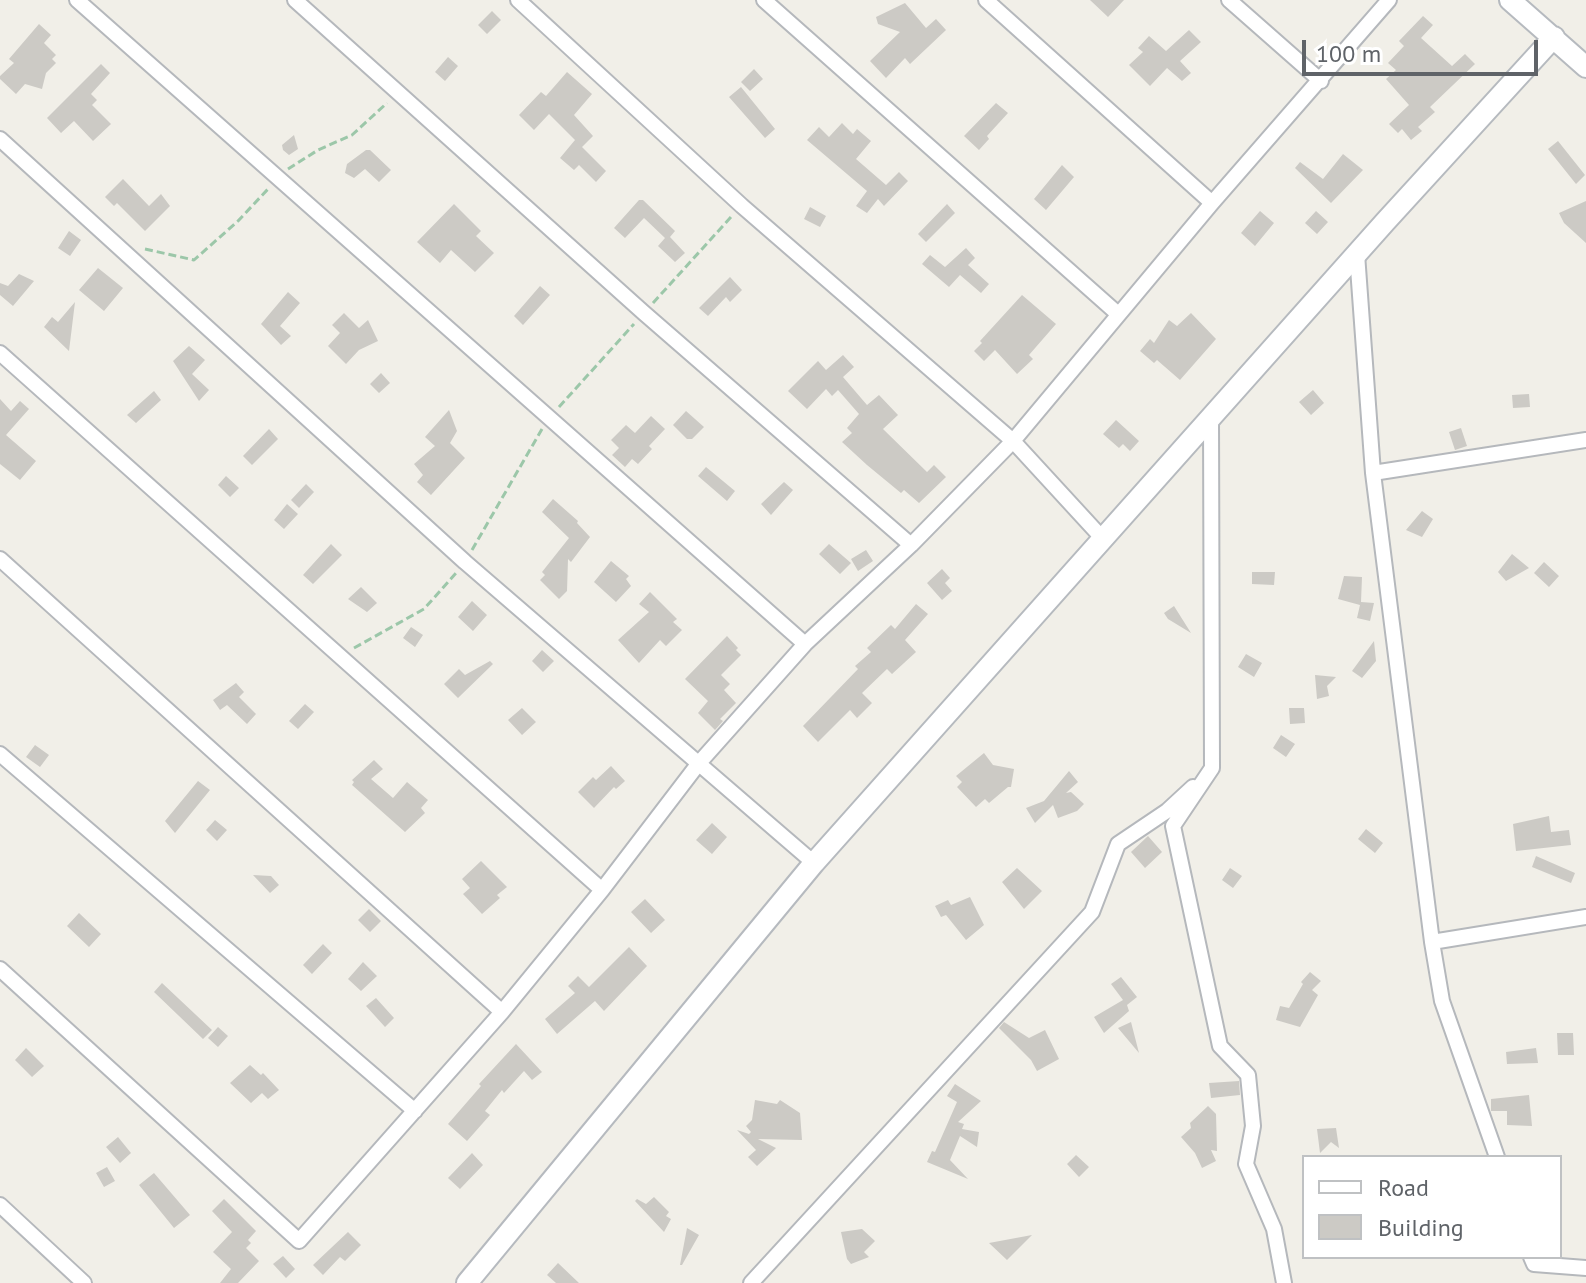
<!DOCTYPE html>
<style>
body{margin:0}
#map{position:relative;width:1586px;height:1283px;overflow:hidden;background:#f1efe8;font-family:"PT Sans",sans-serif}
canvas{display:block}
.legend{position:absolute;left:1302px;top:1155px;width:260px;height:104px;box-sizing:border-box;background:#fff;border:2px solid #bfc1c3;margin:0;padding:10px 14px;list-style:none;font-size:24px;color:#5f6368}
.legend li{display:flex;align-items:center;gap:16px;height:40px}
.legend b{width:40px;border:2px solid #bfc1c3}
.scale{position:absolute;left:1302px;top:40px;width:236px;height:36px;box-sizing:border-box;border:4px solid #5f6368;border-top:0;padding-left:10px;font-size:24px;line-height:28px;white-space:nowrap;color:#5f6368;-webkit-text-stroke:6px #fff;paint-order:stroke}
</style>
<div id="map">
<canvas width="1586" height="1283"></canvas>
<ul class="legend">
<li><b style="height:10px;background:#fff"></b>Road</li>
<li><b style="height:22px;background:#cccac5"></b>Building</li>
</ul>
<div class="scale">100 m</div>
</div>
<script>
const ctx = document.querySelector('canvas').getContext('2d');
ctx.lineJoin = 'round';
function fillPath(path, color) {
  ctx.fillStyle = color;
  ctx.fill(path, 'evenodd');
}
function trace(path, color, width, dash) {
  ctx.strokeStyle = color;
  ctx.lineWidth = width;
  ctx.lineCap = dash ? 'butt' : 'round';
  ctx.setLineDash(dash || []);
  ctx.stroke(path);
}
const building = new Path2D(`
 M1090,0h34l-16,17z
 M905,3l21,25 10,-9 10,11 -36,34 -5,-6 -19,20 -16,-17 30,-29 -22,-8 -2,-7z
 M492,11l9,9 -14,14 -9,-9z
 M1423,16l10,9 -12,13 31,28 13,-12 10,10 -45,43 5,5 -17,15 4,4 -11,9 -9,-11 -4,4 -9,-9 20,-19 -23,-26 10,-9 -8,-7 16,-17 -5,-5z
 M39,24l12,11 -7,8 12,12 -4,4 4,4 -10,10 -4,16 -17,-5 -9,10 -16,-15v-3l14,-13 -5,-4z
 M1189,30l12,12 -21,19 11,12 -9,8 -15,-13 -17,18 -21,-21 14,-13 -5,-4 11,-12 17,15z
 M448,57l10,9 -13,15 -10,-9z
 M101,64l9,9 -19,21 6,6 -5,5 19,19 -18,17 -19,-20 -13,12 -14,-15z
 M754,69l9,10 -13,12 -9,-9z
 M567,72l25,22 -18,21 19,21 -11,11 -33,-33 -15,16 -15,-15 22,-23 5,4z
 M741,87l34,42 -10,9 -36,-41z
 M996,103l12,10 -21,23 2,3 -10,11 -15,-14z
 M842,123l11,11 4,-5 14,12 -15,18 30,26 13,-13 9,9 -24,25 -6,-7 -11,14 -11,-7 11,-15 -60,-51 12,-13 10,10z
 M294,135l4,14 -9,6 -6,-5 -1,-5z
 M575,140l31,31 -10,11 -17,-17 -5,5 -14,-12z
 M1558,141l27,34 -9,9 -28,-35z
 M366,150h4l21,20 -12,12 -14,-13 -11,9 -9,-5 2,-9z
 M1343,154l20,16 -32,33 -36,-35 5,-6 23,17z
 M1062,165l12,12 -28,33 -12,-11z
 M123,179l26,27 12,-12 9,12 -25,25 -28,-28 -3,3 -9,-9z
 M639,200h4l32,31 -5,6 15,16 -10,9 -17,-16 7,-8 -21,-20 -19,20 -11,-10z
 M1586,201v42l-22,-20 -5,-10z
 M454,204l27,27 -5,5 18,17 -19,19 -24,-22 -11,13 -23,-21z
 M947,204l8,9 -29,29 -8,-8z
 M810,207l16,9 -6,11 -16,-8z
 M1260,211l14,12 -19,23 -14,-13z
 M1316,211l12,11 -11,12 -12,-11z
 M69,231l12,9 -11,16 -12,-8z
 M966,248l9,10 -7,7 21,19 -8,9 -21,-18 -11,12 -27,-23 8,-9 15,12z
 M98,268l25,20 -19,23 -25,-21z
 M19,274l15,7 -21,25 -13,-11v-12l8,3z
 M730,277l12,13 -12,12 -4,-5 -18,19 -9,-8z
 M540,286l10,9 -27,30 -9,-9z
 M288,292l12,11 -20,23 11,10 -10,9 -20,-21z
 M1022,295l34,29 -27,31 4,4 -16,15 -22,-24 -11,11 -10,-10 8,-8 -2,-2z
 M75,302l-6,49 -25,-24 8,-10 6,5z
 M344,313l15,15 9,-8 10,21 -19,9 -13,14 -18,-18 12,-13 -8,-8z
 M1191,313l25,26 -36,41 -23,-20 -3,3 -14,-12 10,-12 4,4 15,-23 8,6z
 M189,346l16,14 -13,14 17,16 -10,11 -26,-40z
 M843,355l11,12 -11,10 24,28 12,-10 19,20 -15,14 44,43 7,-7 12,12 -27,26 -15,-13 -3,3 -34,-28 -25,-23 10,-9 -5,-5 12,-14 -21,-24 -6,6 -6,-7 -19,20 -19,-18 30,-30 8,9z
 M381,373l9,10 -11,10 -9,-9z
 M1313,390l11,13 -13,12 -12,-13z
 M154,391l7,9 -25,23 -9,-8z
 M1529,394l1,13 -17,1 -1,-13z
 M0,399l11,12 9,-10 9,8 -23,26 30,26 -16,19 -20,-16z
 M449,410l8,21 -7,12 15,15 -34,37 -14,-13 6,-7 -9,-11 21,-18 -10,-9z
 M686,411l18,16 -12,12h-5l-14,-14z
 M651,416l14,13 -16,17 3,3 -14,15 -6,-5 -7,8 -13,-12 7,-7 -8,-8 15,-15 9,8z
 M1116,420l23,21 -9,10 -7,-7 -4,4 -16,-14z
 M1461,428l6,18 -12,4 -6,-18z
 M269,429l9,10 -26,26 -9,-9z
 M706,467l29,24 -8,10 -29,-25z
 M226,476l13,12 -9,9 -12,-12z
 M784,482l9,8 -22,25 -10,-11z
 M306,484l8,8 -15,16 -8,-8z
 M553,499l25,22 -1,2 13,14 -19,25 -3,-3 -1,32 -8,8 -19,-19 5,-5 -3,-3 27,-34 -27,-26z
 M287,504l11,10 -14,15 -10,-9z
 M1422,511l11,8 -11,18 -16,-7z
 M331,544l11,11 -29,29 -10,-9z
 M829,544l22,19 -11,11 -21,-20z
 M866,550l7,11 -15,10 -7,-12z
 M1512,554l17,14 -23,13 -8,-9z
 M611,561l18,15 -3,3 5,7 -15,16 -22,-20z
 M1544,562l15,14 -10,11 -15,-14z
 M942,569l8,9 -5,5 7,8 -10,9 -15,-17z
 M1252,572h23l-1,13 -22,-1z
 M1344,576l18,1 -1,25 13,1 -4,18 -13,-3 3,-13 -22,-6z
 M361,587l16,16 -10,9 -19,-13z
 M650,592l27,27 -4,3 9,8 -16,16 -6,-6 -21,23 -21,-23 31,-28 -10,-8z
 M472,601l15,14 -14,16 -15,-14z
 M916,604l12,10 -23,26 11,12 -24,22 -5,-5 -25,24 10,10 -15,15 -7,-8 -32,32 -15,-16 55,-57 -3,-3 16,-14 -4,-4 24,-23 4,4z
 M1174,606l17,27 -23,-14 -4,-6z
 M411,627l12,8 -8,12 -12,-9z
 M727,636l11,12 -2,2 5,5 -20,20 9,9 -6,6 12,13 -16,16 3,2 -8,9 -17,-17 10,-12 -23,-22z
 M1374,641l2,20 -14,17 -10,-7z
 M542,650l12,11 -11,11 -11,-11z
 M1246,654l16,9 -8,14 -16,-10z
 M490,661l3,3 -35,34 -14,-14 15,-15 6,6z
 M1315,675l21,2 -9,9 2,10 -12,3z
 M236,683l8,9 -5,5 17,17 -9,10 -20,-19 -7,5 -7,-10z
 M305,704l9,8 -16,17 -9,-8z
 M522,708l14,14 -14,13 -14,-15z
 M1289,708h15l1,15 -15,1z
 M1281,735l14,9 -9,13 -13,-9z
 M35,745l14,10 -9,12 -14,-10z
 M984,753l9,12 21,4 -3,18h-3l-19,16 -4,-4 -9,8 -19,-20 5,-5 -6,-6z
 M374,760l9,9 -12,10 22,19 14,-16 21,18 -7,8 4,5 -20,19 -53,-47 2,-3 -2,-2z
 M611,766l14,15 -9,8 -2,-2 -20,21 -16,-16 15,-15 3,3z
 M1069,771l9,11 -12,11 5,-1 13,12 -7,7 -19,7 -5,-13 -18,18 -9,-15 18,-7z
 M198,781l12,9 -35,43 -10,-12z
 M1549,816l2,16 18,-2 2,15 -55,6 -3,-27z
 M215,820l12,10 -10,11 -11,-11z
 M712,823l15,14 -15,17 -16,-14z
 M1366,829l17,14 -8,10 -17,-14z
 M1148,836l14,16 -17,16 -14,-16z
 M1536,856l39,17 -4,10 -39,-16z
 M481,861l26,26 -10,8 3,3 -18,16 -19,-20 7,-6 -8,-9z
 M1017,868l25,23 -18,18 -22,-27z
 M1230,868l12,8 -9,12 -11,-8z
 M253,875l18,1 8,9 -9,8z
 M970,897l14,28 -18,15 -20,-25 -5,2 -6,-11 13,-6 3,5z
 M645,899l20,21 -14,13 -20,-21z
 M369,909l12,12 -11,11 -12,-12z
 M79,913l22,21 -12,13 -22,-21z
 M323,944l9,9 -20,21 -9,-9z
 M629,947l18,19 -43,45 -9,-10 -38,33 -12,-15 30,-26 -7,-7 10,-10 11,11z
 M363,962l14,14 -16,15 -13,-12z
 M1310,972l11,9 -9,9 6,5 -18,32 -24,-7 4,-14 9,2 14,-24 -2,-2z
 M1121,977l16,20 -10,8 2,6 -25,22 -10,-16 29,-17 -12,-16z
 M162,983l50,47 -9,9 -49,-47z
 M376,998l18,20 -9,9 -19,-21z
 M1004,1022l25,16 16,-8 14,29 -22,12 -6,-11 -32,-32z
 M1131,1022l8,31 -21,-25z
 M218,1027l10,9 -10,11 -10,-9z
 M1557,1033h16l1,22h-16z
 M516,1044l26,28 -10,8 -8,-9 -20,22 -2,-3 -17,21 5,4 -23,26 -19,-17 33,-38 -2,-2z
 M26,1048l18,18 -12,11 -17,-17z
 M1536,1048l2,15 -31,1 -1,-12z
 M250,1065l11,10 2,-2 16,17 -11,9 -6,-6 -11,10 -21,-20z
 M1239,1081l1,14 -29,3 -2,-15z
 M955,1084l26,17 -23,21 6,2 -2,5 17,3 -2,15 -17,-11 -10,24 18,19 -41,-17 5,-11 3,1 22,-50 -10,-6z
 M1529,1095l3,31 -25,-1v-14h-16v-12z
 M755,1100l22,4 3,-4 20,13 2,27 -44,-1 18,9 -19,18 -9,-9 8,-7 -19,-20 12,4 2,-2 -5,-6 6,-6z
 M1208,1106l8,8 1,37 -6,-1 5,11 -14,7 -7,-15 -14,-16 10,-9 -1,-5z
 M1336,1128l3,20 -8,-6 -11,11 -3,-24z
 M118,1137l13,16 -11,10 -14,-16z
 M472,1153l11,12 -23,24 -12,-11z
 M1076,1155l13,12 -10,10 -12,-13z
 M107,1167l8,14 -11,6 -8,-14z
 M154,1173l36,42 -16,13 -35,-43z
 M654,1197l15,15 -3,4 5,3 -7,13 -29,-31 2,-2 9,5z
 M224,1199l32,32 -8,9 3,3 -5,5 13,13 -21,22h-18l11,-14 -18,-17 19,-20 -20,-21z
 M687,1228l12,7 -17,30h-2z
 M862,1229l13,12 -11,11 5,5 -18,7 -4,-5 -6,-27z
 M348,1232l13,13 -16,16 -5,-4 -17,18 -10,-10z
 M1032,1235l-25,25 -18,-17z
 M283,1256l12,13 -9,9 -13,-14z
 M558,1263l21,20h-23l-9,-8z`);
const path = new Path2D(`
 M288,169l30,-19 34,-15 35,-32
 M145,249l49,11 44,-39 30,-32
 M653,303l78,-86
 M559,407l75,-83
 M472,550l70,-121
 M354,648l70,-39 32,-36`);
const street = new Path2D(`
 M77,0l728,644
 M295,0l349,313 267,232
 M518,0l224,206 271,235 91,99
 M764,0l354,314
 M986,0l226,203
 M1229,0l92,81
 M0,139l465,423 349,301
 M1357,254l16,219 59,469 10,59 55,156
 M0,353l602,537
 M1211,419l1,349 -39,58 47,220 28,29 5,51 -7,38 28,65 10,54
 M1373,473l213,-33
 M0,559l502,453
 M0,754l415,357
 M1432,942l154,-25
 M0,969l299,272 203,-229 100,-122 97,-127 106,-119 106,-99 102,-104 199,-238 177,-203
 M0,1205l84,78
 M1531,1257l3,7 52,4
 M751,1283l341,-371 26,-68 49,-33 26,-24`);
const secondary = new Path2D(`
 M1510,0l76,67
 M467,1283l347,-420 571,-641 169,-185`);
fillPath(building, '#cccac5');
trace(street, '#b5b8bc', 18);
trace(secondary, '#b6babf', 24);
trace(path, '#9cc7a9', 3, [8, 4]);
trace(street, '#fff', 14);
trace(secondary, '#fff', 20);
</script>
